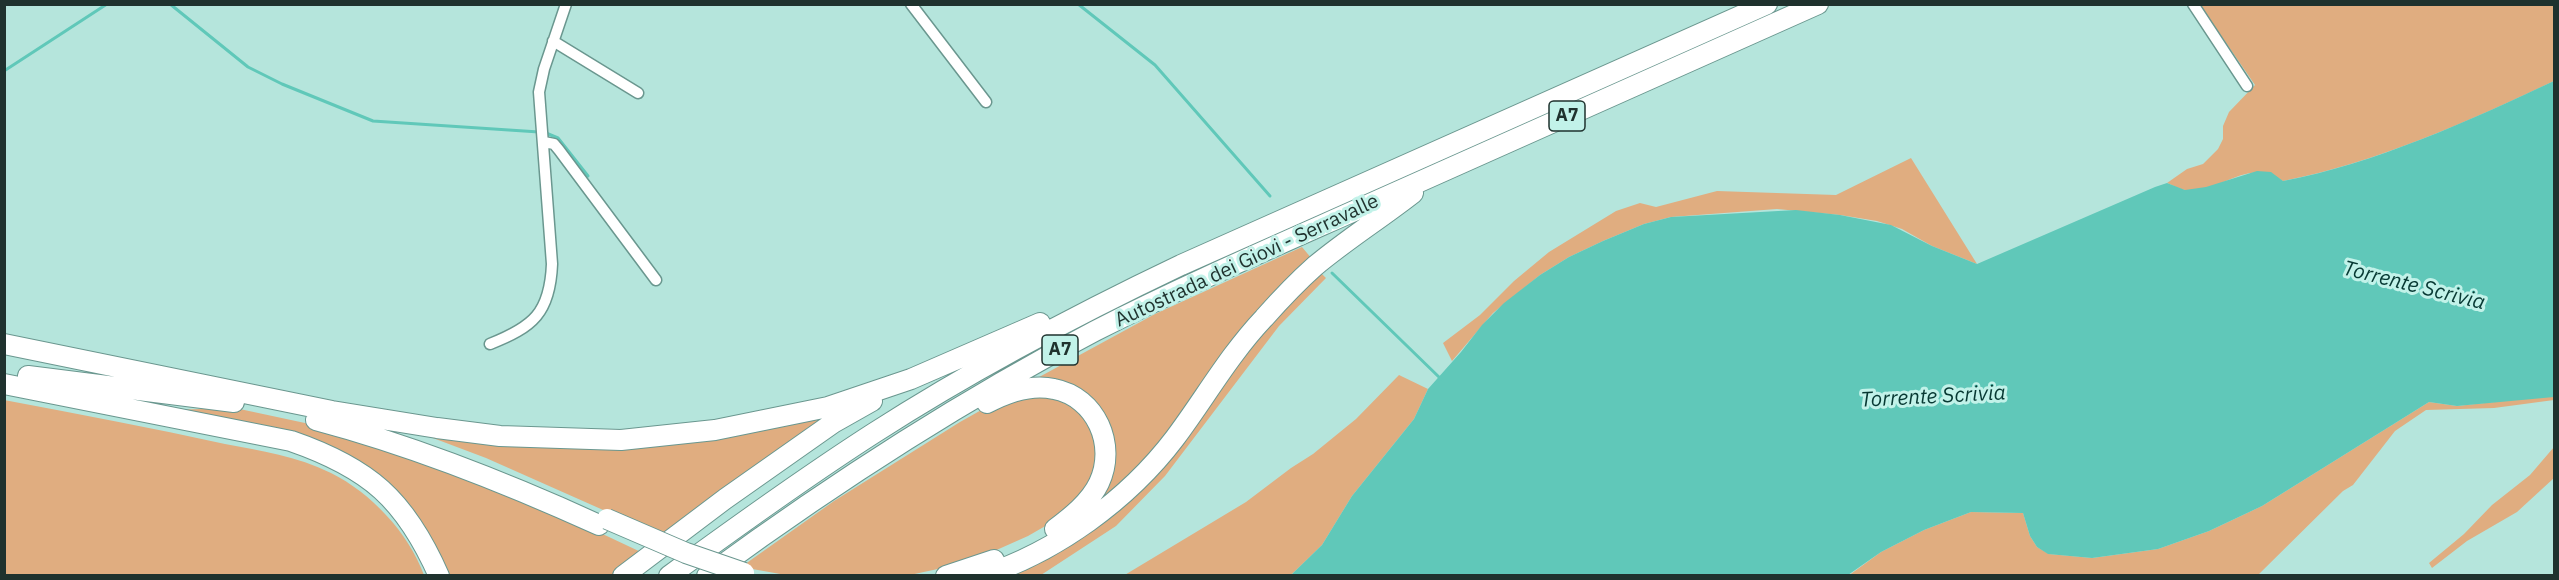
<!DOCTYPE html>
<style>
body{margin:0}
#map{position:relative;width:2559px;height:580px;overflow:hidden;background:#b5e5dc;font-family:"IBM Plex Sans",sans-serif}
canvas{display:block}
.frame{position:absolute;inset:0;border:6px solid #1f322e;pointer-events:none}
</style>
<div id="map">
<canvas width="2559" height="580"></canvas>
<div class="frame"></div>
</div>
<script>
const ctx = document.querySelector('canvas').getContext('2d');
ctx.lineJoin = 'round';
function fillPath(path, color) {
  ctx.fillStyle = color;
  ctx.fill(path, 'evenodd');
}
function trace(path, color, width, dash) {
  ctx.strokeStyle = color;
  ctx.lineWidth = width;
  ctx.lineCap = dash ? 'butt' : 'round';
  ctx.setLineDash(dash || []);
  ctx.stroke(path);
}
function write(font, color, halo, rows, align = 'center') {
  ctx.font = font + ' "IBM Plex Sans",sans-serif';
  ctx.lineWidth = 6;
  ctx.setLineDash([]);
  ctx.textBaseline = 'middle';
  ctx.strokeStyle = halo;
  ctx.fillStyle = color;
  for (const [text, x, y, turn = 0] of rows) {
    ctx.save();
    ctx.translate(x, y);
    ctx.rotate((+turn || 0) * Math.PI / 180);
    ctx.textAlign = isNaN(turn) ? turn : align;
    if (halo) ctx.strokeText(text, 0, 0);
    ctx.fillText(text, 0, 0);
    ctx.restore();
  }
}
const green = new Path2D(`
 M2200,5h354v76c-84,40 -179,82 -271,100 -37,-25 -61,13 -98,9 -6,-1 -13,-5 -18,-7l20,-14 16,-5 15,-15 5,-10v-13l6,-14 26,-27z
 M1911,158l66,106 -45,-18 -30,-17 -25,-8 -37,-6 -63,-6 -106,8 -27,7 -41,17 -34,16 -29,18 -47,38 -41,48 -9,-18 37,-28 34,-34 35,-29 67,-41 24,-8 16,4 61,-16 119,4z
 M1302,247l10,12 -150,184 -51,49 -34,27 18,-20 9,-79 -74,-38 125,-68z
 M1320,272l6,6 -47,48 -114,150 -49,50 -75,49 -45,1 94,-52 145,-163z
 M1399,375l29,14 -14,30 -62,77 -30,49 -31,30 -168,1 123,-74 45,-34 22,-14 43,-35z
 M1042,395l37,11 20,30 -7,48 -31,33 -33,19 -36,16 -45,15 -37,8h-124l-45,-8 93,-66 126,-79 32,-18z
 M2540,397h14v3l-60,8 -68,2 -31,21 -42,54 -10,6 -85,84 -410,1 33,-24 43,-22 47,-18 52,1 7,23 7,11 12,7 43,4 66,-9 51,-18 53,-25 167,-104 28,4z
 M4,400c74,14 148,28 221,44 36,7 72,12 106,29 40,20 77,59 93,102h-419z
 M235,408l84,18 46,14 195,74 83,39 -31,22h-169l-75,-103 -199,-62z
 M827,414l-163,123 -178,-79 -69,-26 95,11z
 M2554,447v31l-37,34 -50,29 -35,27 -3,-5 35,-29 28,-29 38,-30z`);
const water = new Path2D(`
 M2554,81v316l-97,9 -28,-4 -167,104 -53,25 -51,18 -66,9 -44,-4 -11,-7 -7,-11 -7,-23 -52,-1 -47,18 -43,22 -33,23h-557l31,-30 30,-49 62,-77 14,-30 33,-37 21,-27 22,-22 36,-28 29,-18 34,-16 41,-17 27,-7 125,-7 44,5 51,10 41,21 45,18 178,-77 12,-4 18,7 21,-3 51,-16 14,1 12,9c91,-17 188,-61 271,-100z`);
const stream = new Path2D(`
 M170,4l78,63 34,17 91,37 166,11
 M1078,4l77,61 115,131
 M4,71l103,-67
 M546,133l12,5 30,38
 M1332,273l109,106`);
const street = new Path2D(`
 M911,4l75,98
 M2193,4l54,82
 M553,41l85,52
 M544,142l10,2 5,6 97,130
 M490,344c43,-17 60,-31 62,-80l-13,-172 5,-23 22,-65`);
const highway = new Path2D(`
 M4,344l328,67 105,17 63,8 121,4 94,-10 113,-23 83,-28 129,-56
 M28,376l206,26
 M4,384l287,57c78,27 114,58 148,135
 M987,403c19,-10 45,-19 67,-14 42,8 63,56 45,94 -9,19 -28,34 -44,46
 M316,420c98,26 191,63 283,105
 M623,576l102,-77 108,-76 39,-22
 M669,576c67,-49 135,-98 205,-143 98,-63 202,-118 307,-168l586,-261
 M707,576c124,-91 252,-174 388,-245 94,-48 190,-89 286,-132 145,-65 291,-130 437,-195
 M946,576l48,-16
 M982,576c74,-24 146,-76 193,-138 30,-40 54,-83 89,-120 16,-18 33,-36 51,-52 31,-26 66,-48 98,-73`);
const highwayBridge = new Path2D(`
 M607,519l79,34 58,20`);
const shields = [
 [1567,116,36],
 [1060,350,36]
];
const shieldNames = [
 ["A7",1567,116],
 ["A7",1060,350]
];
const streetNames = [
 ["Autostrada dei Giovi - Serravalle",1247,261,-25]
];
const waterNames = [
 ["Torrente Scrivia",2414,286,14],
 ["Torrente Scrivia",1933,397,-3]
];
fillPath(green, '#e0ad80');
fillPath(water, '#60c8b9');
trace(stream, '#60c8b9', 3);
trace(street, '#6a978f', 13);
trace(highway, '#6a978f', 22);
trace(street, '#fff', 10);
trace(highway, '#fff', 20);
trace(highwayBridge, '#6a978f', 22, []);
trace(highwayBridge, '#fff', 20);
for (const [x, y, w] of shields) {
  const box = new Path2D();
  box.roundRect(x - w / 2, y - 15, w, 30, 4.5);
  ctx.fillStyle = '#c2f2e9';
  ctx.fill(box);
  trace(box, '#1f322e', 1.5);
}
write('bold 18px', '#1f322e', null, shieldNames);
write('20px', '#1f322e', '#c2f2e9', streetNames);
write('italic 21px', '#073933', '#c2f2e9', waterNames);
</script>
